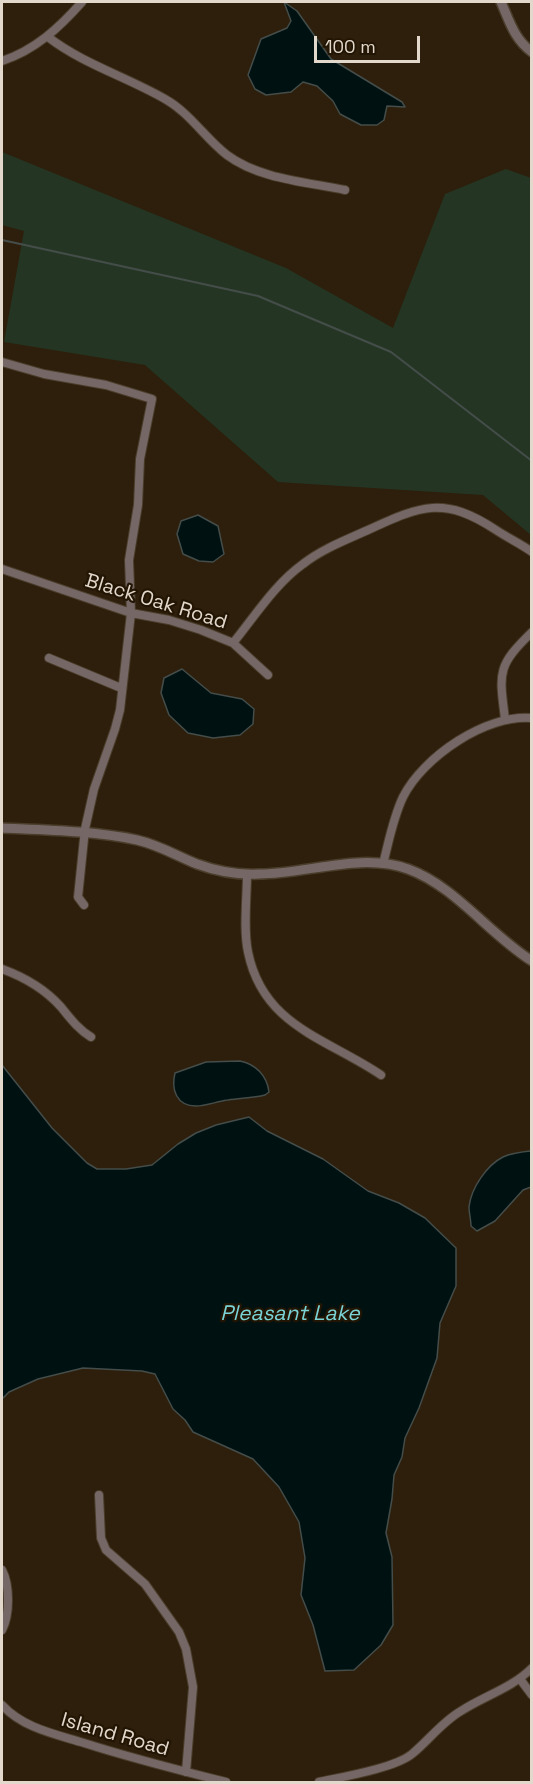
<!DOCTYPE html>
<style>
body{margin:0}
#map{position:relative;width:533px;height:1784px;overflow:hidden;background:#2d1f0b;font-family:"Space Grotesk",sans-serif}
canvas{display:block}
.frame{position:absolute;inset:0;border:3px solid #e2d8cc;pointer-events:none}
.scale{position:absolute;left:314px;top:36px;width:106px;height:27px;box-sizing:border-box;border:3px solid #e2d8cc;border-top:0;padding-left:8px;font-size:18px;line-height:21px;white-space:nowrap;color:#e2d8cc;-webkit-text-stroke:4px #231503;paint-order:stroke}
</style>
<div id="map">
<canvas width="533" height="1784"></canvas>
<div class="frame"></div>
<div class="scale">100 m</div>
</div>
<script>
const ctx = document.querySelector('canvas').getContext('2d');
ctx.lineJoin = 'round';
function fillPath(path, color) {
  ctx.fillStyle = color;
  ctx.fill(path, 'evenodd');
}
function trace(path, color, width, dash) {
  ctx.strokeStyle = color;
  ctx.lineWidth = width;
  ctx.lineCap = dash ? 'butt' : 'round';
  ctx.setLineDash(dash || []);
  ctx.stroke(path);
}
function write(font, color, halo, rows, align = 'center') {
  ctx.font = font + ' "Space Grotesk",sans-serif';
  ctx.lineWidth = 4.5;
  ctx.setLineDash([]);
  ctx.textBaseline = 'middle';
  ctx.strokeStyle = halo;
  ctx.fillStyle = color;
  for (const [text, x, y, turn = 0] of rows) {
    ctx.save();
    ctx.translate(x, y);
    ctx.rotate((+turn || 0) * Math.PI / 180);
    ctx.textAlign = isNaN(turn) ? turn : align;
    if (halo) ctx.strokeText(text, 0, 0);
    ctx.fillText(text, 0, 0);
    ctx.restore();
  }
}
const green = new Path2D(`
 M2,152l284,116 107,60 52,-134 61,-25 25,9v357l-48,-40 -205,-13 -133,-117 -141,-23 20,-111 -22,-6z`);
const water = new Path2D(`
 M284,2l13,9 34,48 71,43 3,5 -18,-1 -3,14 -7,5h-16l-21,-11 -7,-13 -16,-15 -14,-4 -12,10 -25,3 -11,-6 -7,-14 13,-36 26,-11 4,-7z
 M198,515l20,11 6,28 -11,8 -14,-1 -16,-7 -6,-20 4,-13z
 M182,669l29,24 31,6 12,10 -1,15 -13,11 -27,3 -25,-5 -19,-18 -8,-22 3,-15z
 M240,1061c15,3 27,14 29,31l-4,3c-12,3 -24,3 -37,5 -10,1 -22,6 -32,6 -20,0 -25,-17 -21,-33l31,-11z
 M2,1065l50,63 35,35 10,6h29l26,-4 26,-21 18,-11 20,-8 33,-8 18,14 56,28 45,32 31,12 26,15 31,30v38l-16,37 -3,35 -18,50 -14,30 -3,19 -8,18 -2,24 -6,34 6,24 1,68 -12,20 -27,25 -29,1 -12,-46 -12,-30 4,-37 -6,-36 -20,-35 -26,-28 -60,-27 -8,-12 -12,-11 -18,-35 -13,-3 -59,-3 -45,11 -29,13 -7,7z
 M531,1151v36l-8,3 -28,31 -18,10 -6,-5c0,-6 -2,-13 -2,-19 2,-19 18,-42 34,-50 9,-4 19,-5 28,-6z`);
const stream = new Path2D(`
 M2,240l256,56 133,56 141,109`);
const minor = new Path2D(`
 M48,37c35,27 79,40 117,62 25,14 40,39 62,56 32,24 80,27 118,35
 M2,61c33,-11 57,-33 80,-59
 M2,362l42,12 62,11 46,14 -12,60 -2,46 -9,55 2,53 -11,97 -5,19 -21,60 -9,40 -7,68 6,8
 M2,569l129,44 38,7 32,10 32,13 35,32
 M233,643c22,-27 42,-59 70,-79 19,-15 43,-24 65,-34 54,-25 76,-34 128,0 12,8 25,14 36,22
 M49,658l72,30
 M505,719c-6,-47 -8,-53 27,-87
 M383,864c6,-23 10,-46 20,-67 20,-40 83,-83 129,-79
 M247,874c0,24 -4,55 1,78 15,74 78,86 133,123
 M2,969c22,8 43,20 59,38 9,11 17,22 30,30
 M99,1495l2,43 5,12 39,34 34,48 7,17 7,38 -7,85
 M2,1570c8,15 8,45 0,60
 M520,1679l12,16
 M2,1705c21,23 53,29 82,38 47,15 94,27 142,39
 M319,1782c23,-5 76,-14 93,-28 17,-14 30,-32 49,-43 23,-15 51,-23 71,-43`);
const tertiary = new Path2D(`
 M501,2c8,18 13,37 31,50
 M2,828c43,2 93,3 135,12 22,5 40,16 60,24 19,7 41,11 62,10 48,0 102,-22 149,-5 47,17 81,65 124,92`);
const streetNames = [
 ["Black Oak Road",156,602,17],
 ["Island Road",115,1735,16]
];
const waterNames = [
 ["Pleasant Lake",290,1314]
];
fillPath(green, '#243623');
fillPath(water, '#001112');
trace(water, '#444d4a', 1.5);
trace(stream, '#444d4a', 2);
trace(minor, '#4a3d2a', 10);
trace(tertiary, '#4a3d2a', 12);
trace(minor, '#756766', 8);
trace(tertiary, '#756766', 9);
write('20px', '#e2d8cc', '#231503', streetNames);
write('italic 21px', '#79d2d5', '#231503', waterNames);
</script>
